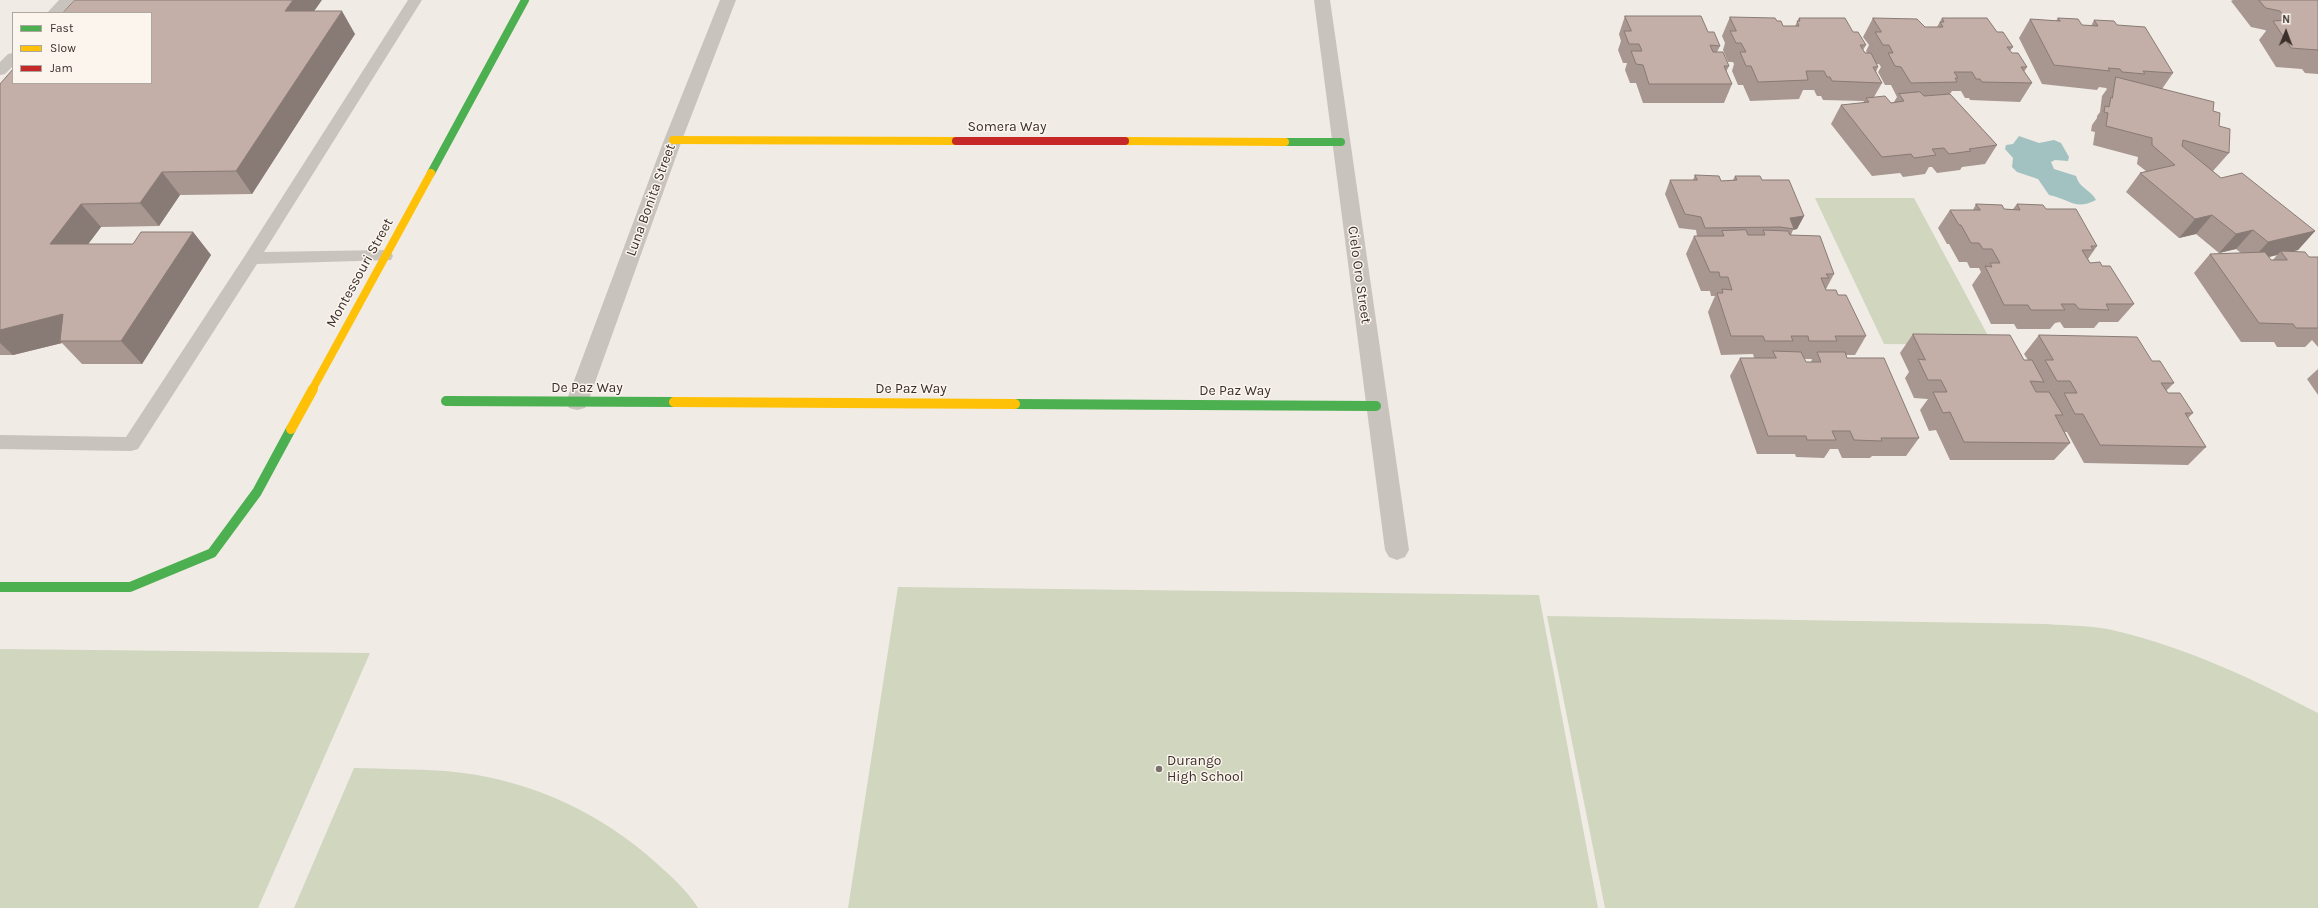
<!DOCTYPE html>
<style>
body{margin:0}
#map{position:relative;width:2318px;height:908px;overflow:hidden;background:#f0ebe5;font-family:Karla,sans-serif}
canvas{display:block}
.legend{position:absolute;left:12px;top:12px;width:140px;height:72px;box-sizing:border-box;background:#fbf5ee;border:1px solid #aea6a0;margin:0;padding:5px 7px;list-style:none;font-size:12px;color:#3b302b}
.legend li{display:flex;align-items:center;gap:8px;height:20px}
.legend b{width:20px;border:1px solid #aea6a0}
.north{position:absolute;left:2266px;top:12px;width:40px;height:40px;-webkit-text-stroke:3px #fbf5ee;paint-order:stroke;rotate:1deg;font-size:11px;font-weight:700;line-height:16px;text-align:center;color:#3b302b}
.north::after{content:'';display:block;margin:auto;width:14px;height:18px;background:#3b302b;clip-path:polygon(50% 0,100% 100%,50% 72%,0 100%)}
</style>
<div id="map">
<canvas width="2318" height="908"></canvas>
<ul class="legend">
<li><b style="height:5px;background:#4caf50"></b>Fast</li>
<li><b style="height:5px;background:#ffc107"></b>Slow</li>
<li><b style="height:5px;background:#c62828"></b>Jam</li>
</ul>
<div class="north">N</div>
</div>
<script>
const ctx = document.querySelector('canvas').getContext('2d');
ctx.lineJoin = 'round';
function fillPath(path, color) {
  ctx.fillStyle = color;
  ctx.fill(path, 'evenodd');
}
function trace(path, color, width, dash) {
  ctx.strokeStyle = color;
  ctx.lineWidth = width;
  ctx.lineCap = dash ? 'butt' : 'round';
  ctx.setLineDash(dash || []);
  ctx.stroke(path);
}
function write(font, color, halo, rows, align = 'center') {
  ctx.font = font + ' Karla,sans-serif';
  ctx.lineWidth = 3;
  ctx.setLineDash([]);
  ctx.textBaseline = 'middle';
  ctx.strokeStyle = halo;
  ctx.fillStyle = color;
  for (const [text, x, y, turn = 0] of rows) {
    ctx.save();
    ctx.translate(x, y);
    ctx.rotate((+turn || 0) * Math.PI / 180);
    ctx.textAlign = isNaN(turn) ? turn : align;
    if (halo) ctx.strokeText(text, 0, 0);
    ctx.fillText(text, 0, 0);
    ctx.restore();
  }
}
const green = new Path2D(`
 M1815,198h99l79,147 -109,-1z
 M898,587l641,8 59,313h-750z
 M1547,616l500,8c22,2 47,1 69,7 72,17 137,48 202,82v195h-713z
 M0,649l370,4 -112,255h-258z
 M354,768c30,1 61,1 91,3 74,6 144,35 201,83 19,17 39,33 52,54h-404z`);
const water = new Path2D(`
 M2019,136l20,7 15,-3 7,3 8,14 -1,4 -13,-1 -4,2 3,7 22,7c3,12 15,14 20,24 -21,11 -26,-1 -47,-5l-11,-16 -21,-7 -5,-5 1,-9 -8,-9 1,-4 7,-1z`);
const lane = new Path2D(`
 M59,0h15l-12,13h-15z
 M408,0h14l-158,252 121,-2 6,2 2,4 -2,4 -134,4 -119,185 -7,2 -131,-2v-14l126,2 120,-183z
 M13,53v13l-8,8 -5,1v-13l8,-8z`);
const street = new Path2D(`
 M720,0h16l-54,140 -94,262 -3,6 -8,2 -8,-2 -3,-6 98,-262z
 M1314,0h16l79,550 -4,7 -8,3 -8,-3 -4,-7z`);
const fastFar1 = new Path2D(`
 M1285,142h56
 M431,173l94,-173`);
const fast = new Path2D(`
 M446,401l228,1
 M1015,404l361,2
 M0,587h130l82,-34 45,-61 34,-63`);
const slowFar1 = new Path2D(`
 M673,140l283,1
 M1125,141l160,1
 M312,390l119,-217`);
const slow = new Path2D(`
 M674,402l341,2
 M291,429l22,-40`);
const jam = new Path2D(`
 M956,141h169`);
const wall = new Path2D(`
 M2233,0h85v74l-13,-1 -3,-4 -26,-2 -17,-27 7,-9 -1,-1 -14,-3 -20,-26z
 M314,11l41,23 -103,160 -72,1 -21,31 -58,1 -13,17h45l60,-12 18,23 -69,109h-60l-20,-21 -49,12h-13v-271z
 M1625,16l83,16 12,14 -3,6 12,14 -3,6 6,12 -8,19h-81l-7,-20h-6l-5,-13 2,-7h-4l-5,-13 3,-9 -2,-7z
 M1730,17l47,4 6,5h12l4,-8 54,14 13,13 -3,5 2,3h2l-1,-2 3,-6 -6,-8 10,-19 52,9h12l5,-9 55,14 16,15 -3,4 2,2 15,14 -3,5 8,11 -12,19 -50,-2 -1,-2h-4l-4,-7h-9l-2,3 47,51 -12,19 -23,3 -2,3 -23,3 -5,-6h-3l-4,7 -22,3 -3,-4 -28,3 -41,-52 10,-19 22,-2 1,-2 -41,-1 -2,-4h-4l-3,-6h-11l-4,9 -49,2 -7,-16h-5l-6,-14 2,-7 -1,-2h-5l-5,-12 2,-7 -3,-7zM1877,64h2l2,3 -3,5 7,13h6l6,12 -3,5 -3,1 -17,-6 8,-14 -6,-11 2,-5z
 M2058,18l24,7 9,1 3,-6 23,5 56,48 -11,16 51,22 6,15 10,27 -16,18 8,7 94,53 -17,19 -7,2 18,5h9v90l-6,-7 -7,7h-28l-3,-5h-33l-47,-69 16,-19 31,-1 -5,-4 -17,4 -23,-19 -17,4 -53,-46 14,-19 6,-2 -9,-7 1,-7 -45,-12 2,-13 -4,-1 1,-6 5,-7v-2l3,-4 2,-16 5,-7 -1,-1 -7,-1 -2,3 -55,-6 -23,-46 11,-19 26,2zM2277,255l-4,5h-2l-2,-3z
 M1695,175l26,6 12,-1 2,-4 27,4 42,36 -7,13 -4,1 -2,5 43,39 -8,15v1l12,5 28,41 -11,19h-9l1,3 72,80 -13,18h-34l-2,2h-28l-4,-9h-8l-6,9 -28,-1 -1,-3h-38l-27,-78 10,-18h14l-1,-4 -32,1 -13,-43 7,-16h-4l-1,-5h-9l-15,-37 8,-18h3l-1,-6 -17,-2 -14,-34 5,-14h23zM1804,359h8l-1,3h-5z
 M1976,204l28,5h9l4,-5 29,5 51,37 -9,13 2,4 12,3 32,38 -16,18h-19l-5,6h-30l-4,-6 -5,1 -5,6h-33l-3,-5h-23l-19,-39 9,-13 -2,-4h-9l-3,-6h-8l-10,-18h-2l-9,-16 12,-18h23z
 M1913,334l111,26h4l-4,-6 15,-19 113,26 22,22 -8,8 2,2 25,20 -5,5 18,29 -18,18 -104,-2 -17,-31h-2l5,11 -16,17h-104l-14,-30 -7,1 -9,-21 8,-11 -14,-1 -9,-20 4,-6 -9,-19z
 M2318,369v26l-11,-16z`);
const shadedWall = new Path2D(`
 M293,0h29l-24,34 -13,-23z
 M342,11l13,23 -103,160 -16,-23z
 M162,172l18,23 -21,31 -19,-23z
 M81,204l20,23 -30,40 -21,-23z
 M2212,215l-16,19 -17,4 16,-19z
 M1804,216l-7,13 -4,1 1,-1 -4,-11z
 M2253,230l-17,19 -17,4 17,-19z
 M2315,231l-17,19 -16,4 -1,-3 -4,4 -26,6 17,-19z
 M193,232l18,23 -69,109 -21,-23z
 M63,314l-3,27 2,2 -49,12 -13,-12v-13z`);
const building = new Path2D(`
 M75,0h218l-8,11h57l-106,160 -74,1 -22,31 -59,1 -31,40h83l8,-12h52l-72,109h-61l3,-27 -63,16v-246l13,-15v14h138v-70h-88z
 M2259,0h59v51v-1l-27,-2 -18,-27 14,-1 -7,-9 -14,-3z
 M1625,16h76l7,16h6l6,14 -10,-1 3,7h10l6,14h-5l8,18h-83l-6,-19 -7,-1 -5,-13h11l-3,-7h-10l-5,-13h7z
 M1730,17l45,1 2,3h4l2,5h16l-2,-5h3l-1,-3h46l8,14h5l8,13h-6l5,8h6l7,14h-5l9,16 -50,-2 -2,-4h-3l-3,-6h-18l2,9 -50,2 -7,-16h-5l-6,-14h6l-5,-9h-5l-6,-12h6z
 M1873,18l44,1 8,8h18l-3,-5h4l-2,-4h45l10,14h6l10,15h-6l5,6h6l9,14h-6l11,16 -50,-1 -2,-3h-4l-4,-7h-18l4,6h-3l2,4 -46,1 -10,-16 -6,-1 -7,-13h5l-4,-8h-6l-8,-13h6z
 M2058,18l20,1 4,6 16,1 -4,-6 20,1 3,4 28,2 28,46 -30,-2 2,3 -23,-2 -2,-3 -12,-1 2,3 -56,-6 -24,-46 30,2z
 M2116,77l98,25 -1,9 7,2 -1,13 11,3 -1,24 -46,-13 -1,6 39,32 21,-5 73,58 -47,11 -15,-12 -17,4 -24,-19 -17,4 -55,-46 35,-8 -23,-20v-7l-46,-12 2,-13 -4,-1 1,-6 4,1 2,-10 1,1z
 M1920,92l4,4 26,-2 47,51 -28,4 2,2 -22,3 -5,-6 -12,1 4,6 -22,3 -3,-4 -29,3 -41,-52 28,-3 -3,-4 19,-2 6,7 13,-2 -5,-7z
 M1695,175l24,1 2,5 16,-1 -2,-4h25l2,4h27l15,36 -14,2 4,11 -14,-2 -75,1 -4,-11 -16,-3 -15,-34h27z
 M1976,204l26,1 2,4 16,1 -3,-6 26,1 3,4h30l21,37h-6l2,4h-11l8,13 10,-1 2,4h8l24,38h-28l3,6 -30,-1 -4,-5h-14l4,6h-34l-3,-5h-24l-19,-39 7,1 -2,-4h10l-8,-14h-9l-4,-6h-8l-10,-18h-2l-9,-15h30z
 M1746,230l2,5h17l-2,-5 25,1 2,4 30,1 14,38h-8l3,4h-8l5,12h10l2,5h8l20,41h-31l2,5h-28l-1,-5h-17l2,5h-28l-2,-5h-32l-14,-43h6l-1,-4 10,1 -4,-13h-8l-1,-5h-9l-16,-36h30l-2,-5z
 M2281,251l24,1 4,5h9v71h-22l-3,-4 -34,-1 -49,-69 55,-2 6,8h16z
 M1913,334l97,1 14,25h8l12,22 -14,-1 6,11h13l14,23h-8l15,28 -106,-1 -14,-30 -7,1 -10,-21h14l-6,-12h-13l-10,-21 7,1z
 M2039,335l98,2 15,24h8l14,22h-13l7,10h12l13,20h-8l21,34 -106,-2 -17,-31h-8l-11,-21h13l-7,-12h-13l-12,-21h8z
 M1773,351l28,1 5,10h15l-4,-10h28l2,6h37l35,80h-38l1,3 -28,-1 -4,-9h-18l4,9h-29l-1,-4h-38l-28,-78h36z`);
const markers = [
 [1159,769,4,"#7a716c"]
];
const streetNames = [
 ["Somera Way",1007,127],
 ["Luna Bonita Street",651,200,-70],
 ["Montessouri Street",360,273,-61],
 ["Cielo Oro Street",1359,275,82],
 ["De Paz Way",587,388],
 ["De Paz Way",911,389],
 ["De Paz Way",1235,391]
];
const poiNames = [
 ["Durango",1167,761],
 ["High School",1167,777]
];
fillPath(green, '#d1d6bf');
fillPath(water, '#a1c2c1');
fillPath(lane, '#c9c3be');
fillPath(street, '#c9c3be');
trace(fastFar1, '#4caf50', 8);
trace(fast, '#4caf50', 10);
trace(slowFar1, '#ffc107', 8);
trace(slow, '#ffc107', 10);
trace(jam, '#c62828', 8);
fillPath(wall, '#a89690');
fillPath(shadedWall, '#887a75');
fillPath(building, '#c3afa7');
trace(building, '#887a75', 1);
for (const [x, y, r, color] of markers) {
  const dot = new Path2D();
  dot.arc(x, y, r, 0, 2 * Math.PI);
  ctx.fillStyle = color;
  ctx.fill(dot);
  trace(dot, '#fbf5ee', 1.5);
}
write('14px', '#3b302b', '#fbf5ee', streetNames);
write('14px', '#3b302b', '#fbf5ee', poiNames, 'left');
</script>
